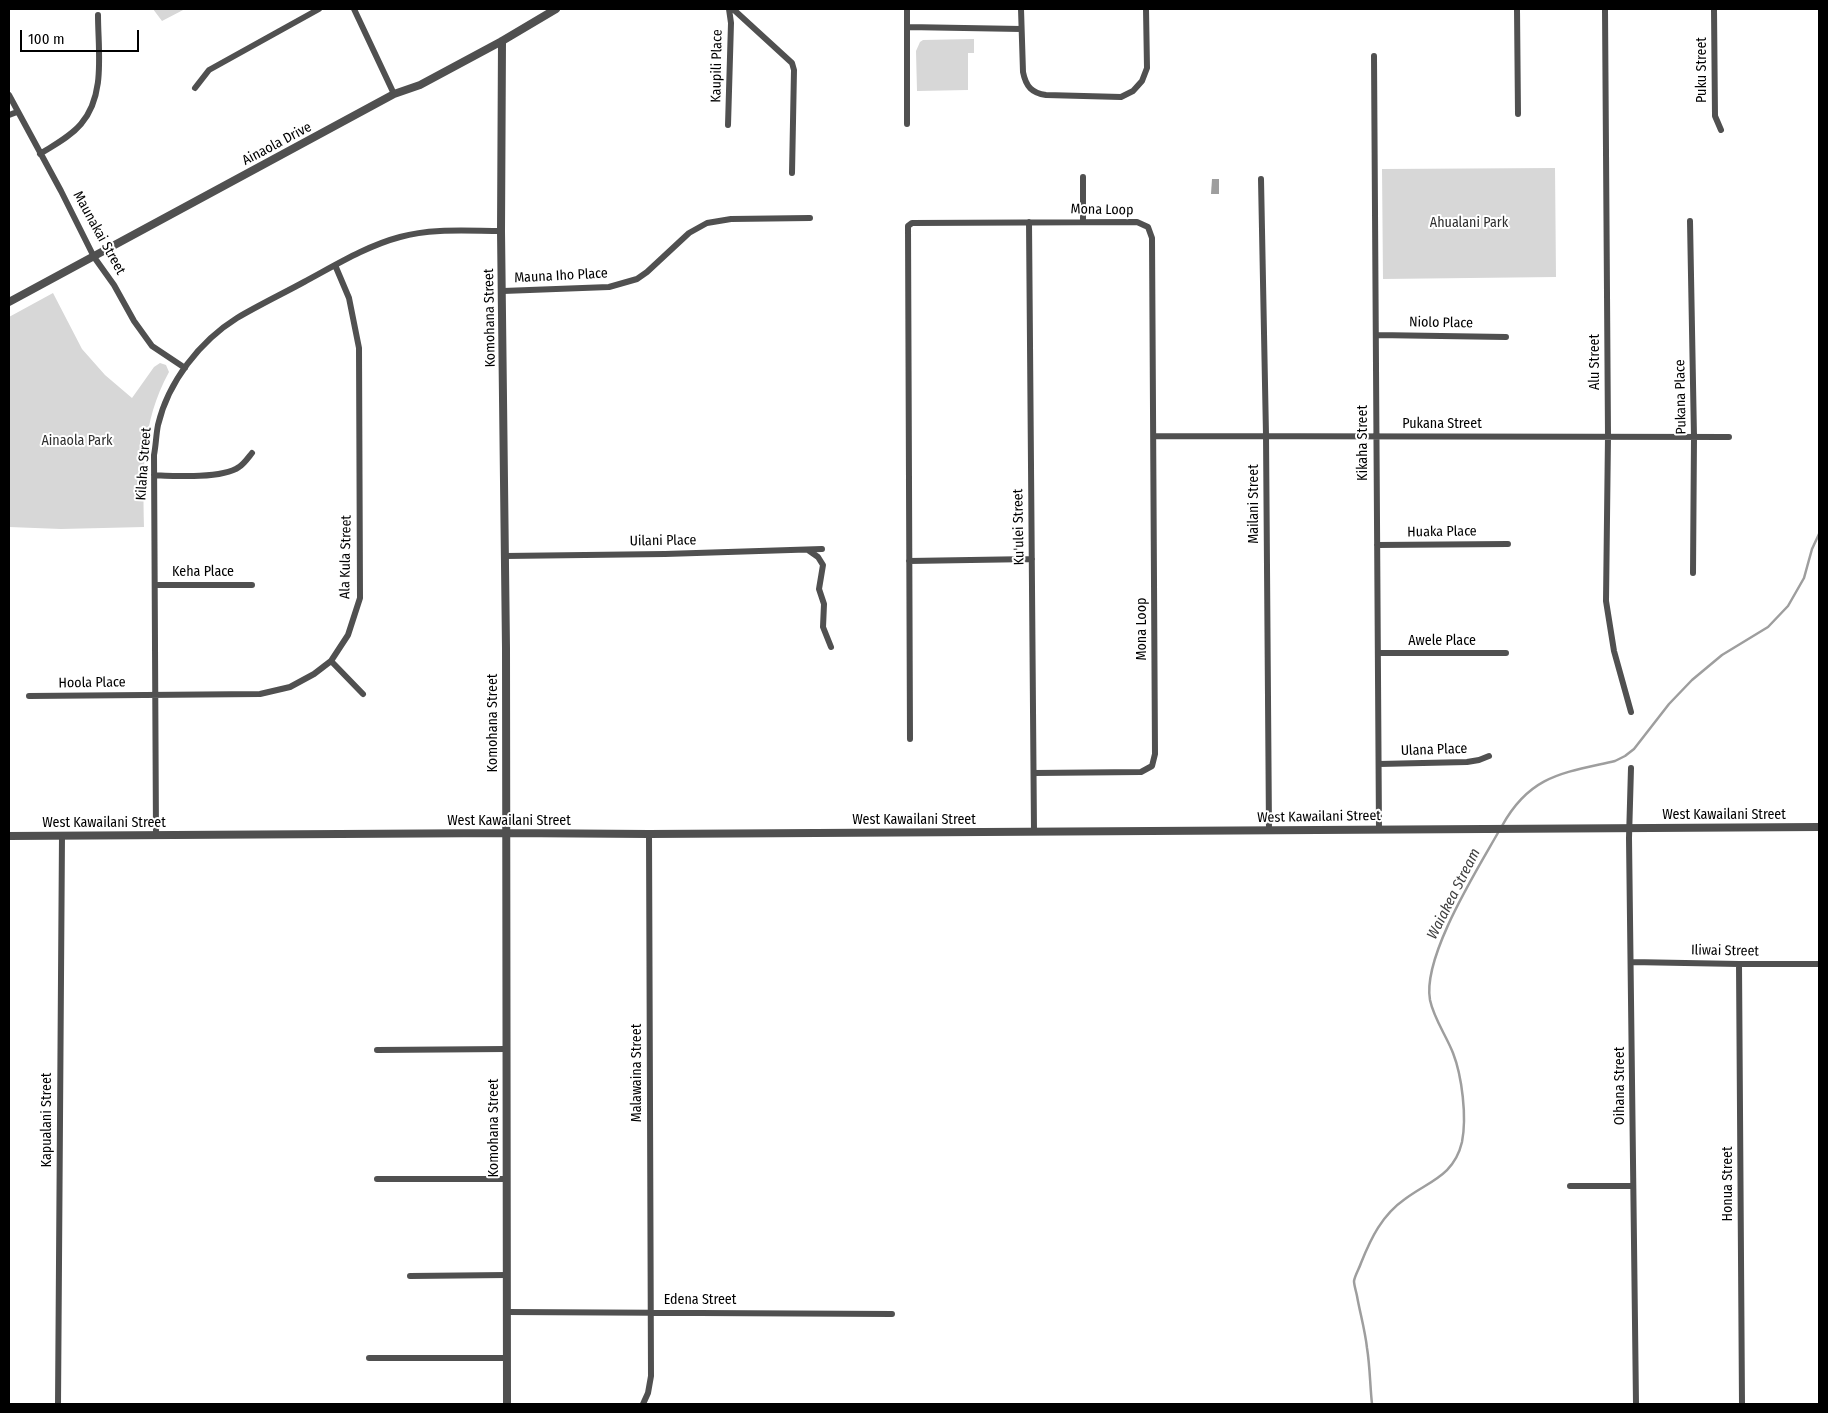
<!DOCTYPE html>
<style>
body{margin:0}
#map{position:relative;width:1828px;height:1413px;overflow:hidden;background:#fff;font-family:"Fira Sans Condensed",sans-serif}
canvas{display:block}
.frame{position:absolute;inset:0;border:10px solid #000;pointer-events:none}
.scale{position:absolute;left:20px;top:30px;width:119px;height:22px;box-sizing:border-box;border:2px solid #000;border-top:0;padding-left:6px;font-size:15px;line-height:18px;white-space:nowrap;color:#000;-webkit-text-stroke:4px #fff;paint-order:stroke}
</style>
<div id="map">
<canvas width="1828" height="1413"></canvas>
<div class="frame"></div>
<div class="scale">100 m</div>
</div>
<script>
const ctx = document.querySelector('canvas').getContext('2d');
ctx.lineJoin = 'round';
function fillPath(path, color) {
  ctx.fillStyle = color;
  ctx.fill(path, 'evenodd');
}
function trace(path, color, width, dash) {
  ctx.strokeStyle = color;
  ctx.lineWidth = width;
  ctx.lineCap = dash ? 'butt' : 'round';
  ctx.setLineDash(dash || []);
  ctx.stroke(path);
}
function write(font, color, halo, rows, align = 'center') {
  ctx.font = font + ' "Fira Sans Condensed",sans-serif';
  ctx.lineWidth = 4;
  ctx.setLineDash([]);
  ctx.textBaseline = 'middle';
  ctx.strokeStyle = halo;
  ctx.fillStyle = color;
  for (const [text, x, y, turn = 0] of rows) {
    ctx.save();
    ctx.translate(x, y);
    ctx.rotate((+turn || 0) * Math.PI / 180);
    ctx.textAlign = isNaN(turn) ? turn : align;
    if (halo) ctx.strokeText(text, 0, 0);
    ctx.fillText(text, 0, 0);
    ctx.restore();
  }
}
const green = new Path2D(`
 M153,9h32l-23,12z
 M974,39v14h-6v37l-51,1 -1,-40 4,-9 3,-2z
 M1555,168l1,109 -173,2 -1,-110z
 M53,293l29,56 23,26 27,23 22,-31 6,-4 6,2 3,7c-28,51 -26,99 -25,155l-83,2 -52,-2v-210z`);
const water = new Path2D(`
 M1212,179h7v15h-8z`);
const stream = new Path2D(`
 M1502,826c28,-51 61,-53 113,-65l10,-5 9,-7 35,-45 23,-24 30,-25 46,-28 20,-21 16,-28 8,-29 7,-15
 M1372,1404c-2,-18 -2,-38 -5,-56 -2,-18 -7,-35 -10,-52 -1,-5 -3,-11 -3,-15 1,-6 5,-12 7,-18 10,-25 21,-48 44,-64 24,-18 49,-23 57,-57 5,-25 0,-66 -9,-89 -7,-18 -19,-34 -23,-53 -8,-43 47,-130 69,-169`);
const minor = new Path2D(`
 M354,9l40,85
 M733,9l59,54 2,7 -2,103
 M1021,9l2,63c3,15 9,21 23,23l75,2 12,-6 9,-10 5,-13 -1,-59
 M1517,9l1,105
 M1605,9l3,427 -2,165 8,50 17,61
 M1714,9l1,107 6,14
 M907,27l114,2
 M1374,56l5,773
 M195,88l14,-18 110,-61
 M9,95l52,96 33,66 20,28 20,36 18,25 33,22
 M9,115l8,-3
 M907,124v-115
 M728,125l3,-102 -2,-14
 M40,154c14,-9 30,-17 41,-30 25,-29 17,-73 17,-109
 M1083,177v44
 M1261,179l5,256 3,395
 M1690,221l4,216 -1,136
 M1029,222l5,609
 M503,291l106,-4 28,-8 10,-7 42,-39 18,-10 24,-4 79,-1
 M1376,335l130,2
 M1155,436l574,1
 M154,475c20,1 68,4 85,-8 5,-3 9,-9 13,-14
 M1377,545l131,-1
 M808,550l10,7 5,8 -4,24 5,15 -1,23 8,20
 M505,556l160,-2 157,-5
 M909,561l123,-2
 M155,585h97
 M1378,653h128
 M331,661l32,33
 M29,696l231,-2 30,-7 24,-13 17,-13 17,-26 12,-37 -1,-250 -10,-50 -14,-33
 M910,739l-2,-513 4,-3 225,-1 11,5 4,11 3,516 -3,12 -11,6 -107,1
 M1379,764l88,-2 12,-2 10,-4
 M1631,768l-2,70 7,566
 M156,835l-2,-380c2,-10 2,-20 4,-30 10,-43 42,-84 79,-107 22,-13 45,-24 67,-36 30,-16 62,-36 96,-45 32,-9 68,-6 101,-6
 M1631,962l108,2h80
 M1739,964l3,440
 M377,1050l129,-1
 M377,1179h129
 M1570,1186h63
 M410,1276l97,-1
 M507,1312l385,2
 M369,1358h138
 M58,1404l4,-569
 M643,1404l5,-11 3,-17 -2,-542`);
const tertiary = new Path2D(`
 M502,41l-1,190 5,417 1,756
 M9,302l385,-208 26,-9 82,-44 54,-32
 M9,836l496,-3 144,1 1170,-7`);
const streetNames = [
 ["Kaupili Place",717,66,-89],
 ["Puku Street",1702,70,-90],
 ["Ainaola Drive",277,144,-28],
 ["Mona Loop",1102,210,1],
 ["Maunakai Street",99,233,61],
 ["Mauna Iho Place",561,276,-3],
 ["Komohana Street",490,318,-91],
 ["Niolo Place",1441,323,1],
 ["Alu Street",1595,362,-90],
 ["Pukana Place",1681,397,-91],
 ["Pukana Street",1442,424],
 ["Kikaha Street",1363,443,-90],
 ["Kilaha Street",144,464,-86],
 ["Mailani Street",1254,504,-90],
 ["Ku'ulei Street",1019,527,-91],
 ["Huaka Place",1442,532,-1],
 ["Uilani Place",663,541,-1],
 ["Ala Kula Street",346,557,-89],
 ["Keha Place",203,572],
 ["Mona Loop",1142,629,-90],
 ["Awele Place",1442,641],
 ["Hoola Place",92,683,-1],
 ["Komohana Street",493,723,-90],
 ["Ulana Place",1434,750,-2],
 ["West Kawailani Street",1724,815],
 ["West Kawailani Street",1319,817,-1],
 ["West Kawailani Street",914,820],
 ["West Kawailani Street",509,821],
 ["West Kawailani Street",104,823],
 ["Iliwai Street",1725,951,1],
 ["Malawaina Street",637,1073,-90],
 ["Oihana Street",1620,1086,-90],
 ["Kapualani Street",47,1120,-90],
 ["Komohana Street",494,1128,-90],
 ["Honua Street",1728,1184,-90],
 ["Edena Street",700,1300]
];
const parkNames = [
 ["Ahualani Park",1469,223],
 ["Ainaola Park",77,441]
];
const waterNames = [
 ["Waiakea Stream",1454,894,-63]
];
fillPath(green, '#d7d7d7');
fillPath(water, '#9e9e9e');
trace(stream, '#9e9e9e', 2.5);
trace(minor, '#505050', 6);
trace(tertiary, '#505050', 8);
write('14px', '#000', '#fff', streetNames);
write('14px', '#2e2e2e', '#fff', parkNames);
write('italic 15px', '#3f3f3f', '#fff', waterNames);
</script>
